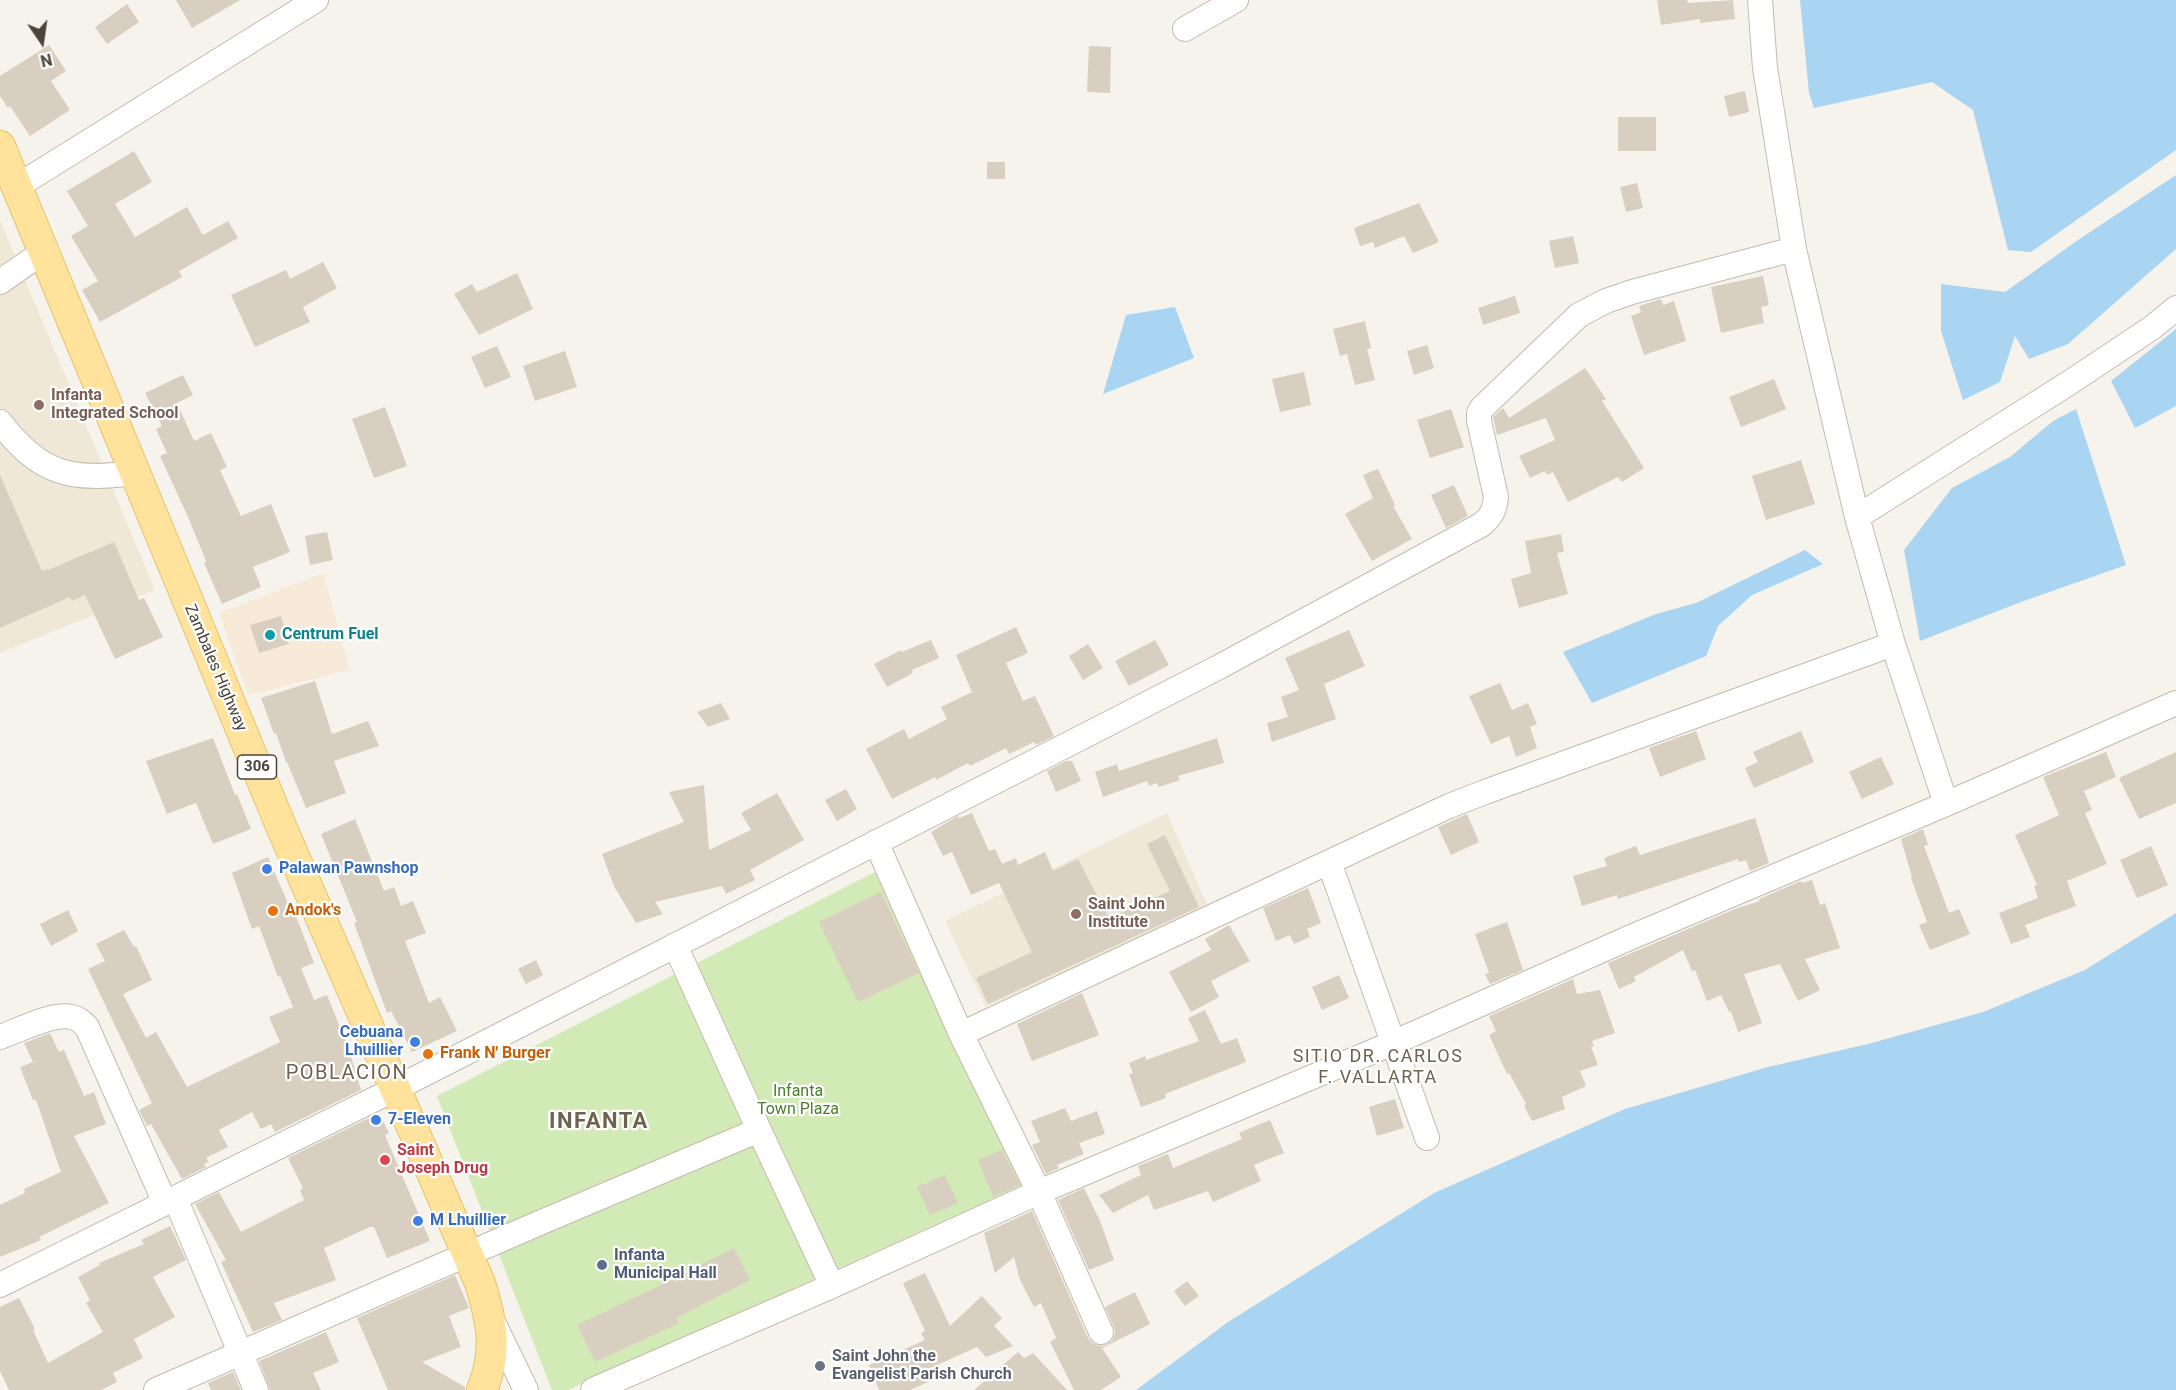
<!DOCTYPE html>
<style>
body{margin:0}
#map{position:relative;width:2176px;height:1390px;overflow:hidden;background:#f6f3ec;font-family:Roboto,sans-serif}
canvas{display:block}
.north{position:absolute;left:12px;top:12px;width:60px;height:60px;-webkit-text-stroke:4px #fff;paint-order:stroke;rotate:167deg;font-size:16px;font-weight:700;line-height:24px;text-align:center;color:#4b4439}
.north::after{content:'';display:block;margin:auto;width:21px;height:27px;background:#4b4439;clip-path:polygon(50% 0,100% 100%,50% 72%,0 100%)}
</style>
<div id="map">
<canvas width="2176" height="1390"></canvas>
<div class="north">N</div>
</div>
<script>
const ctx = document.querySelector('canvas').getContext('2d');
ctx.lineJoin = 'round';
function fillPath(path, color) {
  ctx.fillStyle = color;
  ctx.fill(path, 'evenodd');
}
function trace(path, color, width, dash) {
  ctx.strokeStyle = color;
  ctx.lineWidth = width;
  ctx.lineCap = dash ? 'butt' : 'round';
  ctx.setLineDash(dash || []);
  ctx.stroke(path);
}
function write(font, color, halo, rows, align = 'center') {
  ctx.font = font + ' Roboto,sans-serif';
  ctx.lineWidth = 4.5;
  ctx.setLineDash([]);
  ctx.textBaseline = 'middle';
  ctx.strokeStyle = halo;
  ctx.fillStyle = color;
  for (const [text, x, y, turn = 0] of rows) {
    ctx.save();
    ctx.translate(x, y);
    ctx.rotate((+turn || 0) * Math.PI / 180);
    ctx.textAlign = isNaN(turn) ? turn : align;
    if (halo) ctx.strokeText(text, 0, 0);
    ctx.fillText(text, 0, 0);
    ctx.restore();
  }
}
const commercial = new Path2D(`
 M323,573l27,97 -102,25 -29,-82z`);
const education = new Path2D(`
 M0,220l155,370 -155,63z
 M1167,813l41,94 -222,100 -41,-86z`);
const green = new Path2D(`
 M875,872l151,312 -458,206h-16l-115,-294z`);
const water = new Path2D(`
 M1800,0h376v150l-145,102 -23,-2 -35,-140 -41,-28 -118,26 -5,-15z
 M2176,175v74l-108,95 -39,15 -14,-23 -15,46 -37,18 -22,-69v-47l64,8 73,-52z
 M1175,307l19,51 -91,36 23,-79z
 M2176,329v77l-41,22 -24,-47z
 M2076,409l50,156 -105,37 -101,39 -16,-91 48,-62 58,-31 43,-36z
 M1805,550l18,14 -71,31 -34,31 -12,30 -114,47 -29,-51 93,-38 40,-11z
 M2176,913v477h-1040l92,-68 206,-129 191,-84 143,-42 100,-23 115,-32 102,-42z`);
const building = new Path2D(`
 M176,0h64l-48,28z
 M1657,0h30l1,3 45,-3 2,19 -35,4v-4l-39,6z
 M127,4l12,18 -32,22 -12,-17z
 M49,45l17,26 -15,10 19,29 -40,26 -20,-30 -2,2 -8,-12v-20z
 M1089,46l22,1 -1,46 -23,-1z
 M1745,91l4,21 -20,5 -5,-21z
 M1618,117h38v34h-38z
 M134,151l18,31 -37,22 20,33 52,-30 16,28 25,-14 10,17 -59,33 3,6 -82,45 -18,-32 16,-9 -27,-45 17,-10 -21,-35z
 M987,162h18v17h-18z
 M1637,183l6,25 -17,4 -6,-25z
 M1419,203l20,39 -26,11 -9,-17 -29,12 -2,-6 -13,4 -6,-18z
 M1573,236l6,27 -24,5 -6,-27z
 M323,262l14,26 -34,19 7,15 -55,25 -24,-52 55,-25 4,9z
 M517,273l16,36 -54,26 -25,-41 18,-10 5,8z
 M1763,276l6,29 -8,2 3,16 -43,10 -10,-46z
 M1515,296l5,17 -37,12 -5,-17z
 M1661,299l2,6 11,-4 12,40 -42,14 -13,-39 10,-4 -2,-6z
 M1365,321l6,27 -4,1 8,31 -20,5 -8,-31 -7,2 -7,-27z
 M1427,345l7,23 -20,7 -7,-24z
 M497,346l14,31 -26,11 -14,-31z
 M565,351l12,36 -42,14 -12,-35z
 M1585,368l21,31 -4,2 42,67 -22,14 -4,-5 -50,25 -15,-30 -6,3 -2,-4 -15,7 -11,-22 36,-16 -9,-22 -49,17 -4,-18 10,-9 6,10z
 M1304,372l7,33 -31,7 -8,-33z
 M183,375l10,20 -16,8 17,38 17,-8 16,34 -7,3 21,46 30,-12 19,48 -37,15 8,20 -39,17 -18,-41 2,-2 -18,-44 -28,-61 7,-3 -11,-24 6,-3 -17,-33z
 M1774,379l12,30 -45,18 -12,-30z
 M385,407l22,59 -33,12 -22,-59z
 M1451,409l13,38 -34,11 -13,-38z
 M1801,460l14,44 -49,16 -14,-44z
 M1378,469l17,36 -2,1 19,33 -40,22 -27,-47 28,-16 -10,-23z
 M0,475l42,96 5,-2 1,1 66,-28 25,58 5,-2 19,39 -48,22 -30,-64 -13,6 -2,-4 -70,31z
 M1454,485l14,31 -22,12 -15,-33z
 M327,532l6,28 -23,5 -5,-29z
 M1561,534l3,18 -7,1 11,41 -49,14 -8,-29 20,-6 -6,-32z
 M281,616l8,28 -30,9 -9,-28z
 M1016,627l12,26 -22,10 17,38 12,-5 19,40 -18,9 -2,-3 -25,12 -3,-6 -36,18 -2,-3 -32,17 -1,-3 -43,22 -26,-50 38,-20 5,10 38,-20 -6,-12 31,-15 -16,-37z
 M1349,630l16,36 -41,18 12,35 -64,23 -5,-19 21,-6 -7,-20 18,-7 -14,-32z
 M931,640l8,18 -27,12 1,3 -26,14 -13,-23 27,-14 1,2z
 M1155,640l14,25 -40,21 -14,-25z
 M1088,644l15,24 -20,12 -14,-24z
 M315,681l17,53 36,-13 11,25 -45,15 12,32 -40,15 -19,-46h-1l-10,-29 -2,1 -13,-36z
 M1500,683l12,27 16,-7 9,21 -7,3 7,21 -21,9 -7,-21 -18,8 -22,-48z
 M721,703l9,16 -22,8 -11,-15z
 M1696,731l10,28 -46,18 -11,-29z
 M1801,731l13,31 -60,26 -9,-20 13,-6 -5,-10z
 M213,738l22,57 2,-1 14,35 -38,15 -17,-41 -29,11 -21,-53z
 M1217,738l7,25 -46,13 2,4 -21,7 -2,-4 -8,3 -2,-5 -44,16 -8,-25 22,-8 2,7z
 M2106,752l10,25 -32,14 8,19 -7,3 22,51 -40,17 9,25 -51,19 5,12 -19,7 -12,-31 39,-15 -4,-12 3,-1 -22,-50 44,-20 -16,-38z
 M2176,752v51l-37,16 -20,-41z
 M1881,757l13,27 -32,15 -13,-27z
 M1066,761h6l9,20 -25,11 -9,-21z
 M704,785l5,65 42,-20 -10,-17 36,-20 27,47 -54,30 5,10 -29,14 -4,-8 -67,16 8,12 -27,9 -22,-37 -12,-32 82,-32 -15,-30z
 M846,789l11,20 -20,12 -12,-21z
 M972,813l17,38 6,-2 7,15 14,-6 2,7 27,-13 8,19 25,-12 31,59 61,-27 -23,-47 18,-9 34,72 -211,97 -12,-26 56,-26 -33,-69 -28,12 -19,-43 -9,4 -12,-24 27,-16 1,2z
 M1467,814l12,28 -28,13 -13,-28z
 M1755,818l14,45 -19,8 -4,-11 -7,2 -1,-3 -120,40 -1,-4 -35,11 -9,-30 34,-10 -3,-8 32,-12 4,9z
 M355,819l29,72 10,-4 7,19 12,-5 13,32 -21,8 24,62 11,-6 17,34 -45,21 -21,-41 -4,2 -33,-90 3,-1 -36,-88z
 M1923,829l5,16 -4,1 25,67 10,-4 11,25 -40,16 -11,-25 8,-3 -16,-44 1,-1 -11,-38z
 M2151,846l17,39 -31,13 -17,-38z
 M268,857l26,60 2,-1 18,47 -13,5 13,32 13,-5 21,52 13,43 -86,42 -4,-8 -10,5 -9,-17 -33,18 9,17 -22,11 3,4 -5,2 2,3 -24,12 -31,-55 -4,2 -8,-16 13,-7 -64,-134 17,-8 -9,-17 28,-14 10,17 2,-1 16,34 -29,14 23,44 10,-6 31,55 93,-45 -11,-25 24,-10 -13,-31 -2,1 -19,-51 -7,3 -20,-56z
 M1812,880l8,25 5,-2 15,45 -35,11 15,31 -22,11 -18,-37 -36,10 18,49 -24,9 -7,-21 -2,1 -8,-17 -14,6 -12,-31 -3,1 -9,-21 -49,27 2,4 -17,8 -11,-26 127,-54 25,-8 -1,-2 42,-18 1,2z
 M1308,888l13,35 -14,6 3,8 -16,7 -4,-9 -14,6 -13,-33z
 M881,892l38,81 -61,29 -39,-80z
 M68,910l10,21 -27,15 -11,-22z
 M1507,922l16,48 -33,14 -5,-10 4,-1 -14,-39z
 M1229,925l21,36 -39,20 8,16 -28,15 -22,-40 42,-22 -6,-11z
 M536,960l7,15 -17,9 -8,-15z
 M1339,975l10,23 -27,12 -10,-23z
 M1573,979l4,15 23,-4 15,43 -23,8 2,5 -3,1 7,18 -18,6 6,15 -24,11 3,12 -33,12 -8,-15 2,-2 -17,-31 -2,1 -18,-39 7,-4 -7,-15z
 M1082,993l17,42 -67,26 -15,-37z
 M1205,1010l16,34 16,-6 9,24 -81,32 1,4 -25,9 -12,-33 4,-1 -4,-10 16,-7 1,4 53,-19 -11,-23z
 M50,1033l9,19 5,-2 20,46 10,-4 12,32 -32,12 35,67 -70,34 2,3 -41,17v-52l25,-12 -1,-4 37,-17 -25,-72h-3l-13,-33 13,-5 -9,-19z
 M1395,1099l9,29 -27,8 -8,-29z
 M1065,1108l6,13 26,-10 8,23 -26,9 5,11 -27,11 2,3 -13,6 -14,-29 8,-3 -9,-21z
 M379,1113l10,20 -4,2 45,106 -43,17 -13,-31h-4l-46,21 12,32 -62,23 8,17 -29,12 -32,-70 5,-2 -31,-56 24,-12 22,40 63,-32 -4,-10 3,-2 -15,-30z
 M1270,1120l14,33 -30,12 7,16 -48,21 -5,-11 -54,19 -6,-15 -35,18 -14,-18 42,-20 -3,-9 30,-12 5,14 69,-29 -3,-6z
 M1002,1150l18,35 -27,12 -15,-37z
 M945,1175l13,28 -28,12 -13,-28z
 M1084,1188l16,33 14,39 -25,10 -31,-70z
 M1032,1211l56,127 4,5 8,3 6,-1 6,-4 3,-7 -1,-7 -9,-20 30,-15 15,32 -48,24 19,29 -20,13h-27l-24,-48 6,-4 -15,-35 -7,4 -14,-27 -6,-23 -19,16 -11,-40z
 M170,1226l16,34 -33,17 22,40 -41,22 9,19 -30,15 4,9 -16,8h-92l-9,-19v-64l19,-9 16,31 -2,1 15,33 55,-31 -17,-29 4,-3 -12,-23 22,-12 -1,-2 45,-19 -3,-4z
 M734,1248l16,32 -74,38 3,5 -84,39 -18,-37 97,-46z
 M925,1273l25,53 32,-30 20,22 -8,8 19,20 -27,11 -9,-10 -53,24 4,11 -18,8h-31l-10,-25 56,-25 -4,-7 4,-2 -22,-48z
 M455,1275l14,33 -20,8 12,31 -39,15 43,25v3h-77l-31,-72z
 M1187,1281l12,15 -14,10 -11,-15z
 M326,1332l13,30 -26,11 8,17h-51l-11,-29z
 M1018,1352l6,6 9,-5 34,37h-93z
 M233,1372l8,18h-30l-3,-7z`);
const minor = new Path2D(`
 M1760,0l5,68 29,181 63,268 36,127 53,160
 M1185,29l51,-29
 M16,187l300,-187
 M0,282l43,-30
 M0,422c40,53 71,59 134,51
 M1857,517l212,-134 84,-56 23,-19
 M876,842l85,192 78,158 62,140
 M1329,862l98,276
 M675,945l84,185 73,156
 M961,1034l488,-228 36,-14 408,-148
 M0,1037c18,-6 53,-25 71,-20 7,1 11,5 16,10l78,176
 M175,1198l81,192
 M0,1285l395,-196 824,-422 262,-142c10,-8 14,-15 15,-28l-17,-76v-8l3,-5 97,-93 27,-14 26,-9 162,-43
 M493,1322l33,68
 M156,1390l381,-166 222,-94
 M593,1390l239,-104 207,-94 354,-149 236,-105 317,-134 230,-101`);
const major = new Path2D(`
 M0,146l283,685 197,452c12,39 18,68 2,107`);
const markers = [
 [39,405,6,"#8d6e63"],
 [270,635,6,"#0f9aa8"],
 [267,869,6,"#3f7fe0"],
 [273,911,6,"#e8710a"],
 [1076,914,6,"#8d6e63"],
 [415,1042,6,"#3f7fe0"],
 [428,1054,6,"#e8710a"],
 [376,1120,6,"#3f7fe0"],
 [385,1160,6,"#e0444e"],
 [418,1221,6,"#3f7fe0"],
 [602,1265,6,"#5c6f8a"],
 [820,1366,6,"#6b7280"]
];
const shields = [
 [257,767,39]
];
const shieldNames = [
 ["306",257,767]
];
const educationNames = [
 ["Infanta",51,396],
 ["Integrated School",51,414],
 ["Saint John",1088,905],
 ["Institute",1088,923]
];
const cultureNames = [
 ["Centrum Fuel",282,635]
];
const streetNames = [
 ["Zambales Highway",215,668,67]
];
const shopNames = [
 ["Palawan Pawnshop",279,869],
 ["Cebuana",403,1033,"right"],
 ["Lhuillier",403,1051,"right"],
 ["7-Eleven",388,1120],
 ["M Lhuillier",430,1221]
];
const foodNames = [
 ["Andok's",285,911],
 ["Frank N' Burger",440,1054]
];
const parkNames = [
 ["Infanta",798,1092],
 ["Town Plaza",798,1110]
];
const healthNames = [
 ["Saint",397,1151],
 ["Joseph Drug",397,1169]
];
const serviceNames = [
 ["Infanta",614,1256],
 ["Municipal Hall",614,1274]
];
const worshipNames = [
 ["Saint John the",832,1357],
 ["Evangelist Parish Church",832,1375]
];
const neighbourhoodNames = [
 ["SITIO DR. CARLOS",1378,1057],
 ["F. VALLARTA",1378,1078]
];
const quarterNames = [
 ["POBLACION",347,1074]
];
const districtNames = [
 ["INFANTA",599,1122]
];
fillPath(commercial, '#f7ead8');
fillPath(education, '#efe8d6');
fillPath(green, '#d2eab5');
fillPath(water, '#a9d4f2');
fillPath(building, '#d8cfc1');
trace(minor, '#c2bbae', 26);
trace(major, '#e6c16a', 32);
trace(minor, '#fff', 24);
trace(major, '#ffe39c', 30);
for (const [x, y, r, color] of markers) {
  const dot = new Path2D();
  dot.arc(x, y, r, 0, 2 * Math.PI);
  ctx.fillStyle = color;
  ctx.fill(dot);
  trace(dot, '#fff', 2);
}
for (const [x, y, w] of shields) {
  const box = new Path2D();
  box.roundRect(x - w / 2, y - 12, w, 24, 4.5);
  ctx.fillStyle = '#fff';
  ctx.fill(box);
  trace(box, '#4b4439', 1.5);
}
write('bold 15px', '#4b4439', null, shieldNames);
write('bold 16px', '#785e54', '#fff', educationNames, 'left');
write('bold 16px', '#0d838f', '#fff', cultureNames, 'left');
write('16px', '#4b4439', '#fff', streetNames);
write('bold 16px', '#366cbe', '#fff', shopNames, 'left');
write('bold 16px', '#c56008', '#fff', foodNames, 'left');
write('16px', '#4a7f2a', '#fff', parkNames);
write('bold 16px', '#be3a42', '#fff', healthNames, 'left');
write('bold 16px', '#4e5e75', '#fff', serviceNames, 'left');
write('bold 16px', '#5b616d', '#fff', worshipNames, 'left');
ctx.letterSpacing = '1.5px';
write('18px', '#6e6250', '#fff', neighbourhoodNames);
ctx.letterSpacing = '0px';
ctx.letterSpacing = '1.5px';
write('20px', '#6e6250', '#fff', quarterNames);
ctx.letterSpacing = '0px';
ctx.letterSpacing = '1.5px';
write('bold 22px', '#6e6250', '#fff', districtNames);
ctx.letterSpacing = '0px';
</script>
